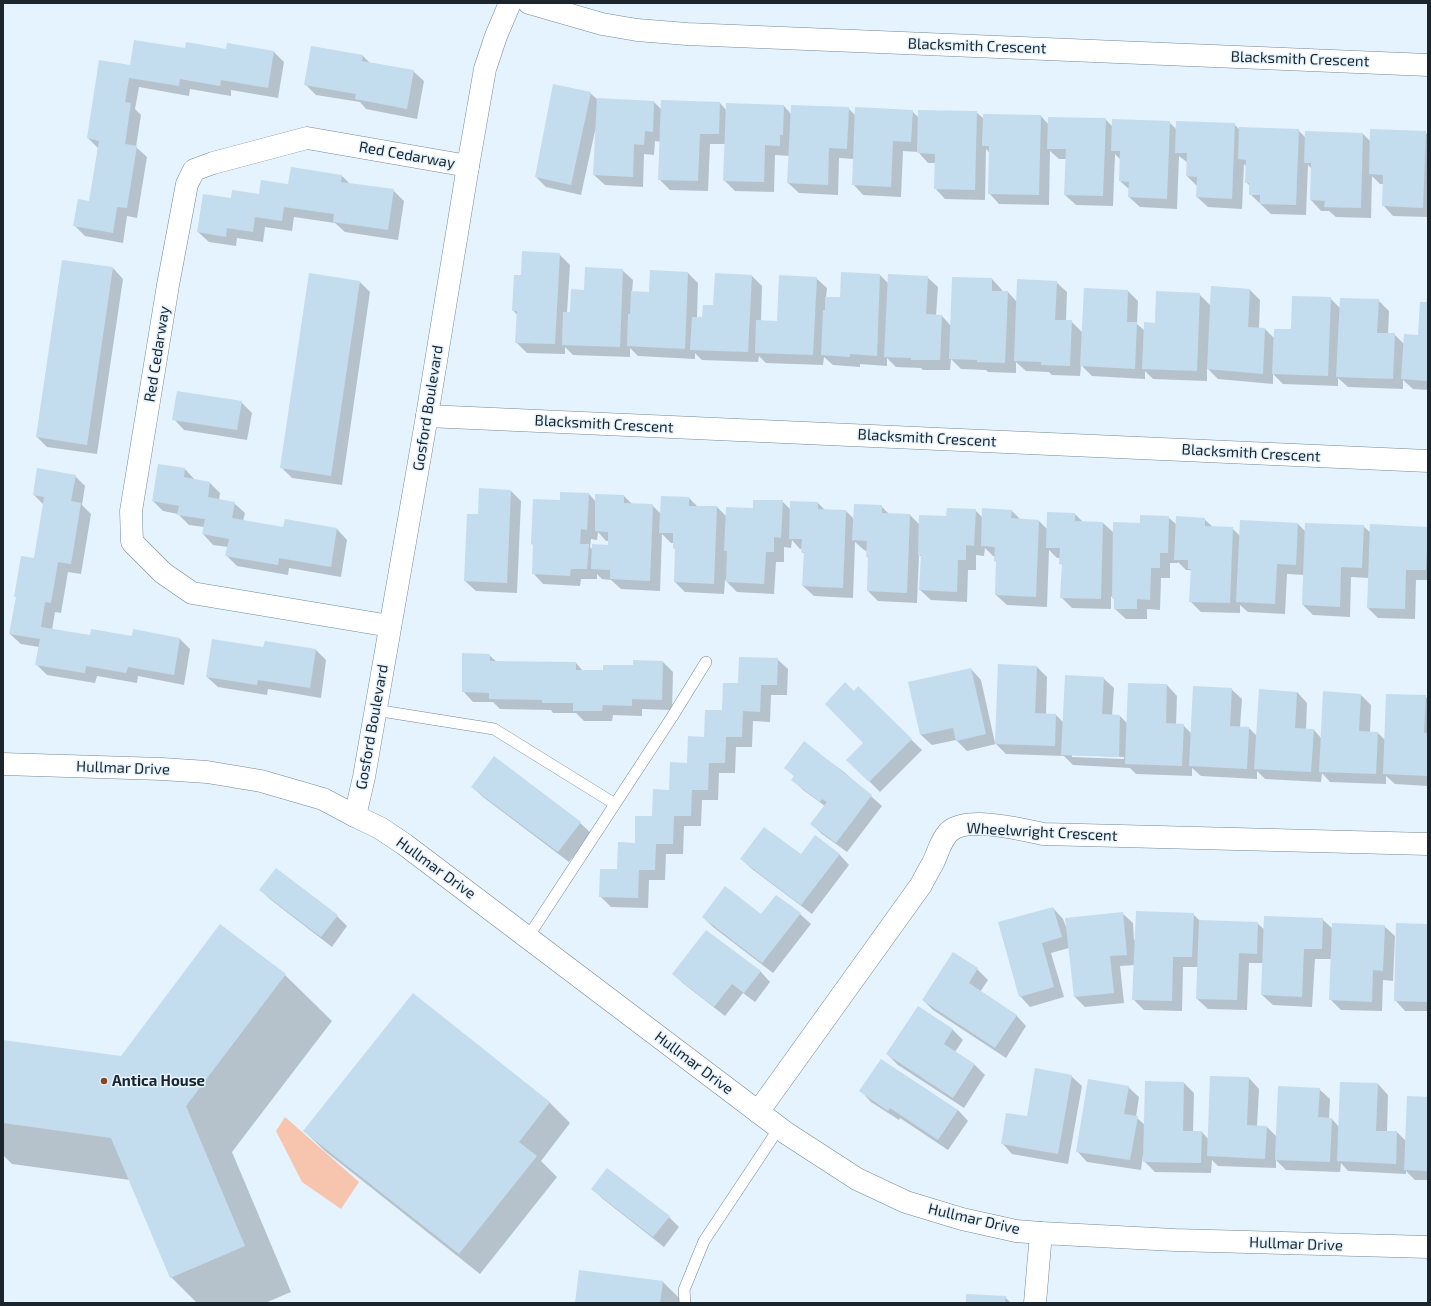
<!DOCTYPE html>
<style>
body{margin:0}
#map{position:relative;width:1431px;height:1306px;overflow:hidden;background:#e4f3fe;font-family:"Exo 2",sans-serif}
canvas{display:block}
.frame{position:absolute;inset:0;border:4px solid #1c252b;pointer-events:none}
</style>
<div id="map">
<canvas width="1431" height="1306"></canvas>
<div class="frame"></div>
</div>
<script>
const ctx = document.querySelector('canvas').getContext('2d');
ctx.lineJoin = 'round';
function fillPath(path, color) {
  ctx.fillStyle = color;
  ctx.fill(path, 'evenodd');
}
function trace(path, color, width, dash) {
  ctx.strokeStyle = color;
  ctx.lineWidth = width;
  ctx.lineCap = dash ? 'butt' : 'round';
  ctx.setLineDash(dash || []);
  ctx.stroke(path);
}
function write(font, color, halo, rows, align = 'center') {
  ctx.font = font + ' "Exo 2",sans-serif';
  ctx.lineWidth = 3;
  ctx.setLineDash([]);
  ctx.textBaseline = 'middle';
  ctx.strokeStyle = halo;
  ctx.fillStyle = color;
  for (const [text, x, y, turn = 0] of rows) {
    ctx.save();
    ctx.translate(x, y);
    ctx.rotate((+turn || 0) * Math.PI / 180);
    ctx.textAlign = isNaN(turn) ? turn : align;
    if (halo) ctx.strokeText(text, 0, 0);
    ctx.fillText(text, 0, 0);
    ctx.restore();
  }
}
const green = new Path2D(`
 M285,1117l74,65 -18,27 -39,-27 -26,-51z`);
const shadow = new Path2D(`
 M186,49l88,3 10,10 -6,36 -47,-8v6l-41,-7 -1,7 -50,-9 -4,22 6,6 -5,32 11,10 -10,61 -10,-2 -4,27 -38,-7 -10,-10 15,-24 8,-54 -10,-10 43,-72z
 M363,56l7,7 43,8 11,10 -7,38 -51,-10 -6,-7 -44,-7 -11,-11z
 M590,93l7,6 57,3 8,8 58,-7 7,8 57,-5 7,8 57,-6 8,8 56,-5 7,7 57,-6 8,7 57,-3 8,9 56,-6 8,8 56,-5 7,7 58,-5 6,6h58l8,8v-6l57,2 8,8 54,-10 3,3v82l-35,-1 -10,-11 1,-21h-4l-8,-8 -1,42 -35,-1 -7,-6h-8l-10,-11 1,-31 -4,-4 -2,50 -35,-1 -21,-20v-8l-4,-4 1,-15 -3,-3 -2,45 -34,-2 -11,-10 1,-10 -11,-11 1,-13 -9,-7 -2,53 -37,-2 -11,-10 1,-7 -10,-9 1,-21 -6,-6 -2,52 -37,-1 -11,-10 1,-36h-7l-9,-8 -1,54 -50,-1 -10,-11 1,-40 -4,-4 -1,51 -40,-1 -10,-11 1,-25h-8l-10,-11 -15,-1 -2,46 -38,-2 -10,-11 1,-25 -15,-1 -1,37 -39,-2 -11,-10 2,-27 -15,-1 -1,37 -39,-1 -11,-11 2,-36h-16l-2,47 -38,-1 -11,-11 2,-37 -6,-1 -1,14 -10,-1 -1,33 -38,-2 -11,-10 2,-44h-1l-14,64 -35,-8 -10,-10z
 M342,176l8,8 43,6 11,11 -6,39 -53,-8 -10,-9 -41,-6 -2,14 -27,-4 -2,15 -26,-4 -1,8 -27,-4 -11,-10 34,-33 28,-4z
 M559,254l11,11 -3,48h4l14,-22 37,-21 11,10 -1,12 18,1 1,-22 37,2 10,10 -1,35h6l11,-12 38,-30 10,10 -1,35 17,1 38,-44 11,10 -1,10h15l39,-23 9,9 38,-7 11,10 -2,29h6l9,10 41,-47 10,11v2h6l9,10 39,-20 11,10 -1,29h5l12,12 2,-44 43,2 10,10 -1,23 8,7 54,-37 12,12 1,-19 38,3 10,10 -1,28 6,1 9,9 18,-8 38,-32 10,10 38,-8 11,11 -1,23h6l10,10 15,-8 9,-33v87l-15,-1 -10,-9v9l-55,-2 -10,-9v8l-55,-2 -10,-10v10l-55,-5 -11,-11v13l-54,-2 -8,-8v8l-53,-3 -11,-11 -1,11 -28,-1 -3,-3 -23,-1 -10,-9v11l-28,-1 -2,-2 -25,-1 -10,-10 -1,11h-27l-2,-2 -25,-1 -9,-9v8l-27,-2v3l-27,-2 -9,-8 -1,8 -57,-2 -7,-7 -1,6 -56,-2 -7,-7v6l-57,-3 -8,-8v9l-57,-2 -8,-8v7l-38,-1 -11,-11 1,-27 -4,-5 9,-34z
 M113,268l10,11 -26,175 -50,-7 -10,-10z
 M360,282l10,10 -28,193 -50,-7 -11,-11z
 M241,402l11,11 -5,27 -63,-10 -10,-11z
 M185,469l10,11 15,3 10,10 -1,7 15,3 11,10 -2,8 41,7 2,-8 51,9 10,11 -6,37 -52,-9 -1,7 -51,-9 -10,-10 1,-9 -15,-2 -10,-11 1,-7 -15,-2 -11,-11 -15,-3 -10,-10z
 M75,476l10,10 -3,19 9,9 -10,60 -13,-2 -7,41 -6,-1 -3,18 39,7h42l1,-6 46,8 10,10 -6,36 -46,-9 -1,7 -40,-7 -2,7 -48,-8 -11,-11 3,-17 -18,-3 -11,-10 7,-36 -2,-2 20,-37 9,-54 -10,-10z
 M511,491l10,10 -4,92 -41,-2 -11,-10 14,-66z
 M589,494l7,8 28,-6 8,8 20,1 9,9 28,-16 9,9h19l10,10 55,-16 9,9 27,-7 7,7 21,1 8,8 27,-13 8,8 21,1 10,10 55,-15 8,8 29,-7 9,9 18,1 8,8 28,-15 8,8 20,1 11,10 26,-9 28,-7 9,8 27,-6 9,8 19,1 8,8 58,-12 8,8 57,-6 8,7 56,-5 1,52h-12l-1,39 -37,-1 -10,-10 1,-30 -18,-1 -1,40 -37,-2 -10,-10 1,-30 -17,-1 -2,40 -37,-2 -8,-7v8l-39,-1 -11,-11 2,-30 -2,-1h-4l-8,-8v1h-8v15h-9l-1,32 -13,-1v10h-21l-11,-10v-9l-4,-4v13l-39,-1 -11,-11 2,-31 -3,-3v-5h-3l-8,-8 -2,57 -40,-2 -11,-10 1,-32 -2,-6 -2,-1 -8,-8 -1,8 -8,-1v15h-8l-1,32 -36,-2 -11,-10 2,-33 -3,-2 -2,48 -39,-2 -10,-10 1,-32 -2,-2v-6l-3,-1 -9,-8 -2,56 -39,-2 -11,-10 2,-32 -3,-2 1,-3h-3l-8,-9 -1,8 -7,-1v15h-8l-2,32 -37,-2 -12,-12 -1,14 -39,-2 -10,-10 1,-32 -2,-2v-5h-3l-9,-9 -2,57 -39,-2 -10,-9 -9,-1 -5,-5v5h-16l-1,7 -37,-2 -10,-11 1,-27 -2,-2 29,-43zM598,532l8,9h3v5l-16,4 -3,-3 1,-8 6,1z
 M265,642l51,8 10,10 -5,38 -53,-9 -1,6 -49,-8 -11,-10 57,-29z
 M489,655l8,7 79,1 7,8h21l59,-9 10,10 -1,38 -30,-1v7l-29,-1 -1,6h-28l-8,-8h-23l-2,-3 -51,-1 -7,-7h-20l-10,-11z
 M777,659l11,10 -1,26h-16l-1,27 -17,-1 -1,26h-16l-1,26h-16l-1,27h-16l-1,26h-17l-1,28h-17l-1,26h-16l-1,28 -37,-1 -11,-11 139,-212z
 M1037,667l10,10 -1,38h10l8,8 39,-45 11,10 -2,28h8l8,8 39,-39 10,11 -1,29h7l9,9 39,-45 11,10 -2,28 9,1 8,8 40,-44 10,11 -1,27h8l7,8 40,-43 10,10 -1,27 8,1 8,8 39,-45 3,3v87l-33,-2 -9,-8v8l-56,-2 -8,-9 -1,9 -56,-3 -8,-8v8l-56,-3 -9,-8v8l-56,-2 -6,-6 -57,-3 -9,-9 -58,-2 -10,-10 -29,7 -11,-11 -24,5 -11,-10 -12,-52 62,-14 10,11 14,63zM1072,755l52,2v2l-52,-2z
 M858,688l64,62 -42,42 -32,-32 16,-17 -10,-51z
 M804,743l40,29 38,34 -35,46 -25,-18 -11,-10 14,-18 -22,-16 -10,-10 2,-3 -9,-9z
 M472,787l108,36 11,10 -22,29 -86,-65z
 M839,854l10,11 -37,49 -60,-45 -11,-10z
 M260,890l77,26 10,10 -15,21 -61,-47z
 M776,896l24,18 11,10 -38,49 -60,-46 -10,-10 58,-1z
 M1053,908l10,11 3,8 56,-14 11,10 1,17 59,-26 7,7 57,2 8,7 57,-11 11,10 51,-3 11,10 -2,45 -10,-1 -1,31 -41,-1 -11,-11 2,-40h-17l-3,48 -39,-2 -11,-10 2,-32h-15l-2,47 -39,-1 -11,-10 1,-32h-15l-1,44 -38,-1 -11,-11 2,-34 -15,1 4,37 -39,4 -10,-10 -6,-49 -18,5 13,44 -34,10 -10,-11z
 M1428,925v86h-23l-10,-11z
 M221,926l64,49 47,46 -100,131 59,140 -26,11h-68l-26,-26 -41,-97 -118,-16 -9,-9v-114l118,16z
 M953,953l24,16 11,11 -8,12 36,23 10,11 -20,32 -73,-48 -10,-10z
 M760,971l10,11 -15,20 -12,-9 -18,23 -41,-32 -11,-10z
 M413,995l137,108 20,20 -29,38 16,16 -77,97 -155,-123 -21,-20z
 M918,1007l35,23 10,10 -8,12 20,13 10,10 -21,33 -66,-43 -11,-11z
 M1071,1076l11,10 -14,78 -56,-10 -10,-11z
 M1249,1078l10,11 -2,37 10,1 10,10 42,-48 11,10 -1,20h3l7,8 39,-43 10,11 -1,37h10l9,9 22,-43v82h-13l-9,-9v3l-58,-3 -7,-8 -1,9 -54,-2 -10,-10v8l-58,-2 -6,-6 -1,13 -56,-1 -11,-11v-6h-1l-2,15 -54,-8 -10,-11 51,-64 11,10 -3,20 9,8 39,-42 10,10 -1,39h9l6,7z
 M861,1091l97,19 10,11 -20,29 -48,-32 -1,2 -28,-18z
 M592,1189l77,28 10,10 -15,20 -61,-48z
 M663,1282l21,21h-108z
 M1005,1297l6,6h-44z`);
const building = new Path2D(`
 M134,40l51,8 1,-6 40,7 1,-6 47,8 -6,37 -47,-8 -1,6 -40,-7 -1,7 -50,-8 -4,24 6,1 -6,41 12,2 -10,62 -10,-1 -4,26 -40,-7 5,-27 11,2 10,-60 -12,-3 12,-78 31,5z
 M311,46l52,9 -1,6 52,9 -7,39 -52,-10 1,-5 -52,-9z
 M553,84l38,8 -20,93 -36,-8z
 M597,98l57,3 -1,31 -8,-1 -1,14 -10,-1 -1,33 -40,-2z
 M661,100l59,2 -1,32h-19l-2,47 -40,-1z
 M726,103l58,2 -1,30h-3v11l-15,-1 -1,37 -41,-1z
 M791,105l58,2 -2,42 -18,-1 -1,37 -41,-2z
 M855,107l58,3 -2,32 -18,-1 -2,46 -39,-2z
 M918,110l59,1 -2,79 -41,-1 1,-35 -18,-1z
 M983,114l58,1 -2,80 -51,-1 1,-48h-7z
 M1048,117l58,1 -3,78 -39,-1 2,-46h-19z
 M1112,119l58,2 -3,78 -39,-2 1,-15 -10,-1 1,-30h-9z
 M1176,121l59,2 -3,76 -36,-2 1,-20 -11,-1 1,-23h-12z
 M1239,127l60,2 -3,76 -36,-1v-9h-11v-12h-4l1,-23 -8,-1z
 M1370,129l56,2 -3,77 -41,-2 1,-31 -14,-1z
 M1305,131l58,2 -2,75 -37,-1 1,-6 -15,-1 1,-37h-7z
 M291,167l51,8 -1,7 53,7 -6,41 -55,-8 1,-8 -50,-7 -2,14 -27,-4 -2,15 -26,-4 -1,9 -29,-5 6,-38 28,4 1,-8 27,4 2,-14 27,4z
 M522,251l38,2 -5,91 -40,-1 2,-32h-5l2,-36h7z
 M62,260l51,7 -26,178 -51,-8z
 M585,267l38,2 -3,78 -58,-2 1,-33h7l1,-23 13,1z
 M650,270l38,2 -3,77 -58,-3 1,-32h2l1,-23 18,1z
 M841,272l39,2 -3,82 -27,-2v3l-29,-2 2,-45h2v-13h15z
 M309,273l51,8 -29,195 -51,-8z
 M715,273l37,2 -4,77 -58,-2 2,-33h10l1,-12h10z
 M888,274l40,2 -2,38 16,1 -2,45h-29v-2l-27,-1z
 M779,275l38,2 -4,78 -58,-2 1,-33 21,1z
 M952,277l40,1v13h16l-3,72 -28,-1v-2l-28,-1z
 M1017,279l40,2 -2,39h17l-2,46 -29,-1v-3l-27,-1z
 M1211,286l39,3 -2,38 17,1 -2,46 -56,-5z
 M1084,288l44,2 -1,32h10l-2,47 -55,-3z
 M1156,291l44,2 -3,78 -55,-2 2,-47 11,1z
 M1292,296l39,1 -3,79 -56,-2 2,-45h17z
 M1340,298l39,1 -2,34h18l-2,46 -57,-2z
 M1420,302h8v79l-27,-2 3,-45 14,1z
 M177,391l65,10 -5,29 -65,-10z
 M158,464l27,4 -1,9 26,5 -2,15 27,5 -3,16 51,9 2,-8 52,9 -6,39 -52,-9 -1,7 -53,-9 4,-17 -27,-5 3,-15 -28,-4 2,-9 -27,-5z
 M37,468l39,7 -5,26 10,2 -10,61 -13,-2 -7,41 -6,-1 -4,25 49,8 1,-6 41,7 1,-7 47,9 -6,37 -46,-8 -2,6 -40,-7 -1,7h-1l-49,-8 5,-26 -31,-5 7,-37h-2l7,-41 13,2 10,-61 -11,-2z
 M479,488l32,2 -4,93 -43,-2 3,-67h11z
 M560,492l29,1 -2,37 -6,-1 -1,15h9l-2,25h-16l-1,7 -38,-2 1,-30h-2l2,-45 27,1z
 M595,494l29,1v8l29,1 -3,77 -40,-2v-9l-19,-1 1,-25 16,1v-13l-13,-1z
 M661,496l28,1v9h28l-3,78 -40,-2 1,-33 -2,-1v-15h-14z
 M753,500h30l-2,38 -7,-1v15h-8l-2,32 -38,-2 1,-31h-3l2,-44 27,1z
 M790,501l28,1v7l28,1 -3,78 -41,-2 2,-34h-3l1,-13h-13z
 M854,504l28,1v8l28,1 -3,79 -40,-2 1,-34h-2l1,-16 -15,-1z
 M947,508l29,1 -2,37 -8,-1v15h-8l-1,32 -38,-2 2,-35h-3l1,-40 27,1z
 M982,508l30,2 -1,8 28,2 -3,77 -41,-2 1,-33 -2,-1 1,-14 -14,-1z
 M1047,512l27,1h1v8l28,1 -2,77 -41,-1 2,-34h-3l1,-16h-14z
 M1140,515l29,1 -1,37h-8v15h-9l-1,32 -13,-1v10h-23v-10l-2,-1 1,-76 27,1z
 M1176,516l29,2v8l28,1 -3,76 -41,-1 2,-33h-3v-9h-14z
 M1240,520l58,3 -2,42 -19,-1 -2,40 -39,-2z
 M1305,523l59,2 -2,43 -21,-1 -1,40 -38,-2z
 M1370,524l58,3 -2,43h-20l-1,39 -38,-1z
 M212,639l51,8 2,-6 51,8 -6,39 -52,-8 -1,5 -51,-8z
 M462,653l28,1v7l86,1v8h27v-5h30v-5l30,1 -1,39 -30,-1v7l-29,-1 -1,6h-29v-8h-31v-3l-53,-1v-6l-27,-1z
 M739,657l39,1 -1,27h-16l-1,27 -17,-1 -1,26h-16l-1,26h-16l-1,27h-16l-1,26h-17l-1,28h-17l-1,26h-16l-1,28 -39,-1 1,-28h17l1,-27 17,1v-27h17l1,-27 16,1 1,-28 17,1 1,-27 16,1 1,-27h17l1,-27h15z
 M998,664l39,2 -2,47 21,1 -1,32 -60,-2z
 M971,668l15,66 -30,7 -3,-13 -33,7 -12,-53z
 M1065,675l39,2 -2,37 18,1 -1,42 -58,-2z
 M845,682l9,9 4,-5 54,53 -43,43 -23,-22 17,-17 -38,-39z
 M1128,683l39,1 -1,39 18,1 -2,42 -57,-2z
 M1193,686l39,2 -2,38 19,1 -2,42 -58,-3z
 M1259,689l38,3 -2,36 19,1 -3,43 -57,-3z
 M1323,691l38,3 -2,37 19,1 -2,42 -57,-2z
 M1386,694l40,1 -2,38h4v43l-45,-2z
 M804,741l68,54 -36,48 -26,-19 17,-22 -5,-3 -2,3 -29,-22 3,-4 -10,-8z
 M494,756l87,66 -23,30 -87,-65z
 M764,827l37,27 14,-19 25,19 -39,51 -61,-46z
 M276,868l62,47 -17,22 -62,-47z
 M725,886l36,28 15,-19 25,18 -39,50 -60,-46z
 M1053,907l9,30 -20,6 12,44 -35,10 -21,-75z
 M1136,911l58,2 -2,44h-19l-1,44 -40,-1z
 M1123,912l4,43 -17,1 4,37 -40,4 -9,-79z
 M1264,916l59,2 -1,31h-18l-2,48 -41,-2z
 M1199,920l59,2 -1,32 -18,-1 -2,47 -41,-1z
 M1332,923l53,2 -2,46 -10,-1 -1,32 -43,-2z
 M1396,923l32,1v78l-34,-1z
 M220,924l66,50 -100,132 59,140 -75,32 -59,-140 -108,-15v-83l118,16z
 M706,930l55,41 -17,22 -12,-9 -18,23 -42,-33z
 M953,952l25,16 -9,15 48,32 -22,33 -73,-48z
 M413,993l137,109 -31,40 18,14 -78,98 -156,-123z
 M918,1006l35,23 -9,15 31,20 -22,34 -67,-44z
 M881,1059l77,51 -20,30 -48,-32 -2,3 -29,-20z
 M1035,1068l37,7 -14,79 -57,-10 5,-31 21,3z
 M1210,1076l39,1 -2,48 20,1 -2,33 -58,-3z
 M1088,1079l41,7 -5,28 14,2 -8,44 -54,-8z
 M1145,1081l39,1 -1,49h19l-1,32 -58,-1z
 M1340,1082l38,1 -2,48h21l-1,33 -59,-3z
 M1278,1086l42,2 -2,29 14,1 -2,44 -55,-2z
 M1407,1096l21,1v74l-24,-1z
 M607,1168l63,48 -17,21 -62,-48z
 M579,1270l84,11 -3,22h-85z
 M966,1294l40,2 -1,7h-39z`);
const service = new Path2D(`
 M375,710l119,19 121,75
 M528,937l144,-220 34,-55
 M685,1303l-1,-13 20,-49 75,-113`);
const minor = new Path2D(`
 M529,3l73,21 35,6 50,4 741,31
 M427,416l1001,45
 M390,626l-198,-33 -29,-20 -31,-31 -1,-31 37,-226 19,-101 7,-14 19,-7 94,-25 161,28
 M3,764l159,5 45,3 54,9 62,18 32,17
 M758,1112l163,-227c4,-8 8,-15 12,-22 5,-10 7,-21 15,-30 16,-18 73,-4 95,1l385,10
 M1035,1303l6,-70`);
const tertiary = new Path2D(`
 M510,3l-14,33 -11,33 -17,97 -41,250 -63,361 -9,39 25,12 24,16 382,289 71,46 49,23 56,17 54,12 25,2 134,7 253,7`);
const markers = [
 [104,1081,4,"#8b4423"]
];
const streetNames = [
 ["Blacksmith Crescent",977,46,2],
 ["Blacksmith Crescent",1300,59,2],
 ["Red Cedarway",407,155,10],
 ["Red Cedarway",157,354,-81],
 ["Gosford Boulevard",428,408,-81],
 ["Blacksmith Crescent",604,424,3],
 ["Blacksmith Crescent",927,438,3],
 ["Blacksmith Crescent",1251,453,3],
 ["Gosford Boulevard",372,727,-80],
 ["Hullmar Drive",123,768,2],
 ["Wheelwright Crescent",1042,832,3],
 ["Hullmar Drive",436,868,36],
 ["Hullmar Drive",694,1063,37],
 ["Hullmar Drive",974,1219,13],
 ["Hullmar Drive",1296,1244,2]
];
const poiNames = [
 ["Antica House",112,1081]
];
fillPath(green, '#f7c4ae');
fillPath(shadow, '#0003');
fillPath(building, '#c3dcee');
trace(service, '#728999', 12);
trace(minor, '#728999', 23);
trace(tertiary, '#728999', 23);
trace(service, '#fff', 11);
trace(minor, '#fff', 22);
trace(tertiary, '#fff', 22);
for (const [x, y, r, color] of markers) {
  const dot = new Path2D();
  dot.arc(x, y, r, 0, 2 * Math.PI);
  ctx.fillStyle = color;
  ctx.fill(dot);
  trace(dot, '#e4f3fe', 1.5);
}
write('15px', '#1c252b', '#e4f3fe', streetNames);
write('bold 15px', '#1c252b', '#e4f3fe', poiNames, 'left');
</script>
